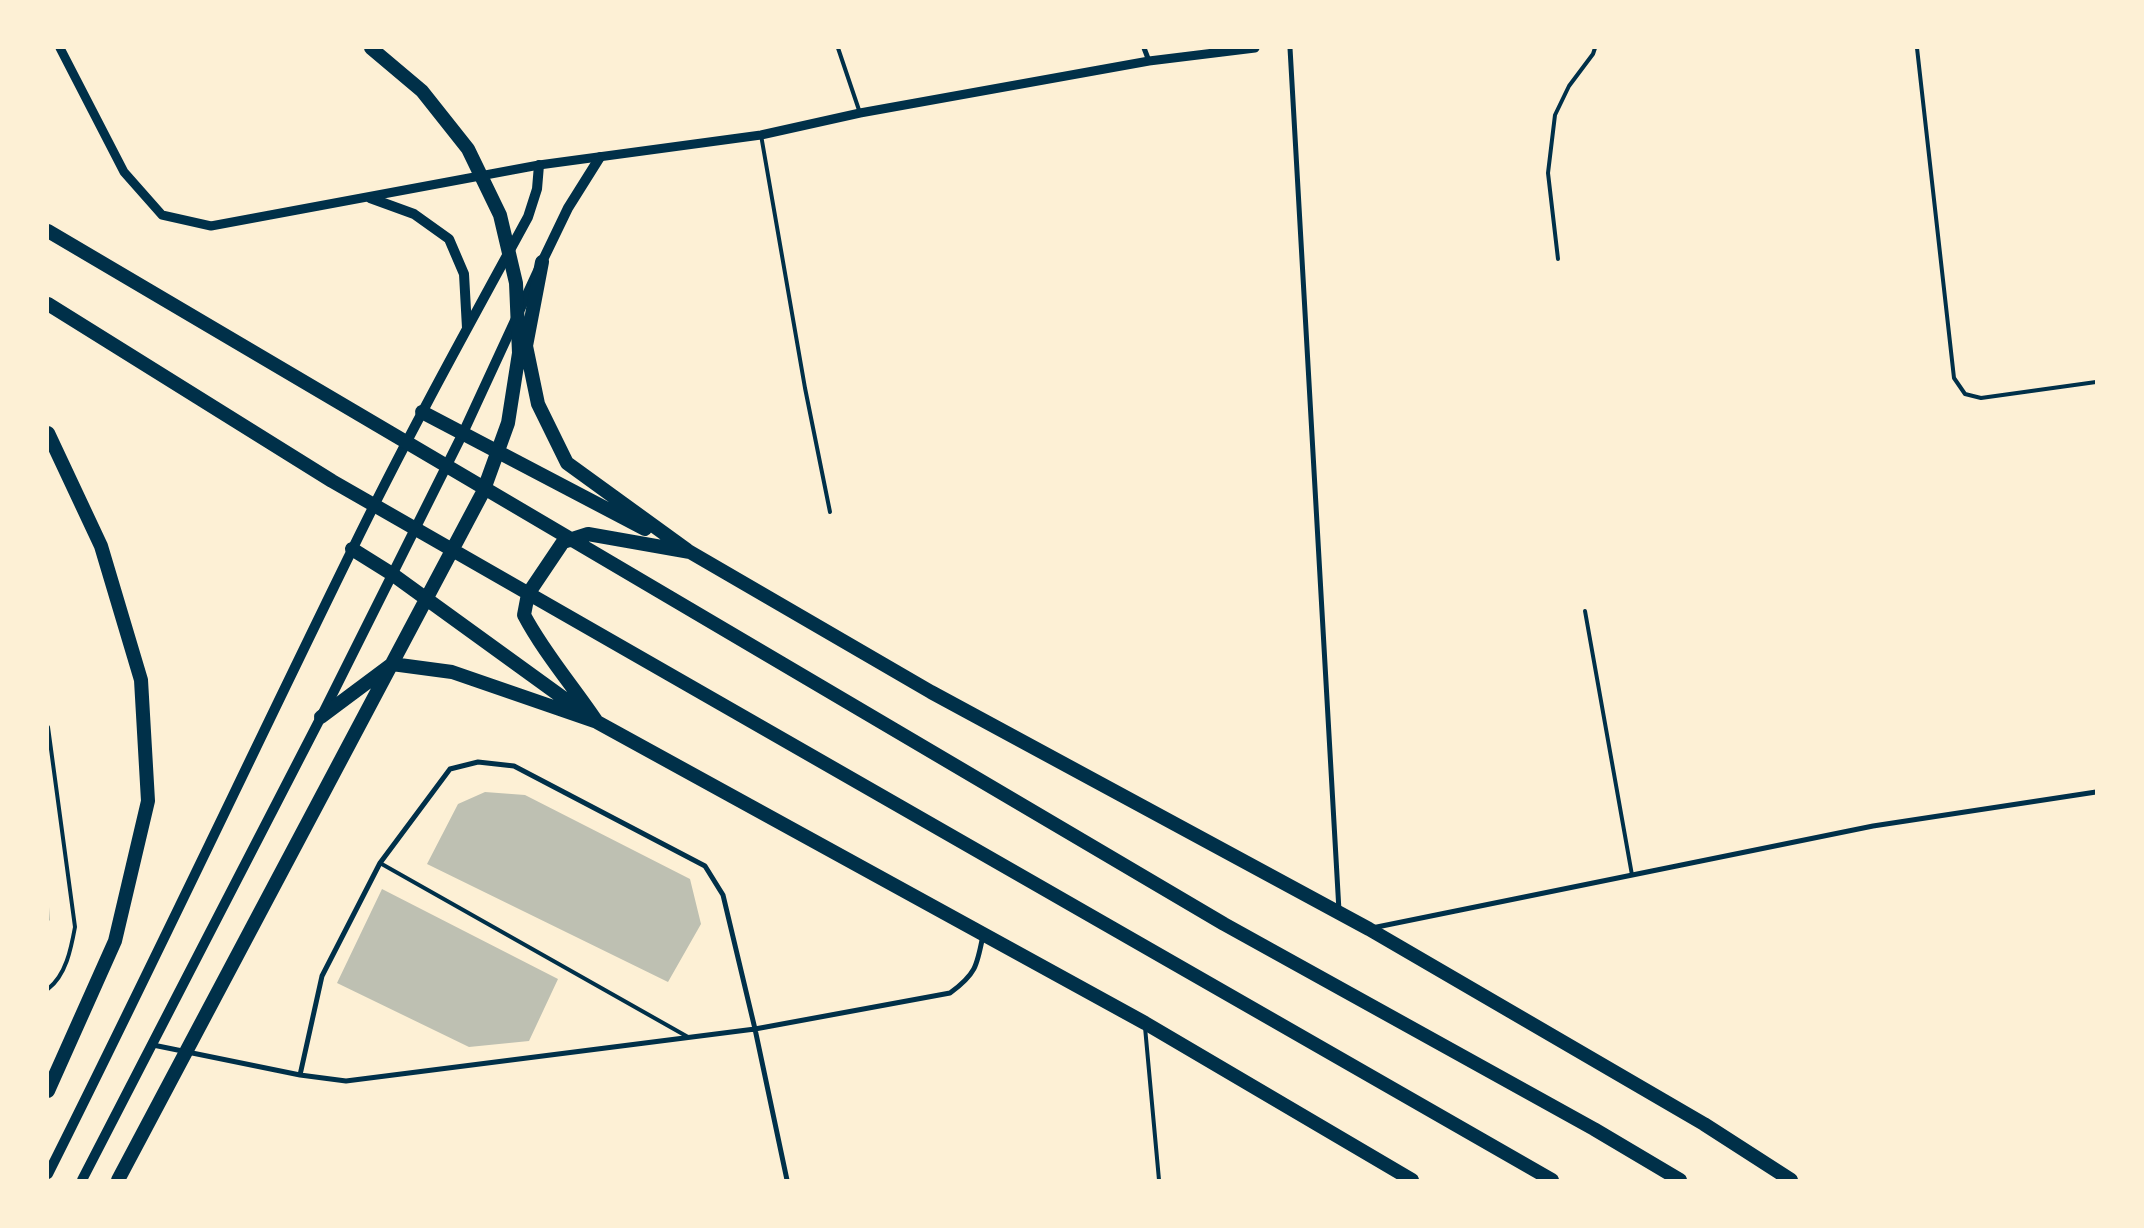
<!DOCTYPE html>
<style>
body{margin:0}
#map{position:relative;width:2144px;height:1228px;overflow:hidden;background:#fdf0d5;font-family:"Noto Sans",sans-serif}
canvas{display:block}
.frame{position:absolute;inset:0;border:49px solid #fdf0d5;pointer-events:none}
</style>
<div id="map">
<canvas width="2144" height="1228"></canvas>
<div class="frame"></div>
</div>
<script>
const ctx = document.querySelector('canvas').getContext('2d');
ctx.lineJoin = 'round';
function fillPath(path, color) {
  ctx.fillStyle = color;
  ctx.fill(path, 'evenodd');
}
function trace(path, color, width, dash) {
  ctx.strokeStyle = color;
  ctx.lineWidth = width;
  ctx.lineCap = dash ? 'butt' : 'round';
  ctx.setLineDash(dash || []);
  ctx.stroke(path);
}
const building = new Path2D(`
 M485,792l40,3 165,84 11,45 -33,58 -241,-118 31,-60z
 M382,889l176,90 -29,62 -60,6 -132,-64z
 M49,907l1,13 -2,2v-14z`);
const service = new Path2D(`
 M838,48l22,65
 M1917,48l37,330 11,16 16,4 115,-16
 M761,135l44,253 25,124
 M1558,259l-10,-86 7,-58 14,-29 24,-32 2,-6
 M1585,611l47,264
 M48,727l27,200c-4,22 -9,48 -27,62
 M380,863l308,174
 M1145,1027l14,153`);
const minor = new Path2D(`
 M1144,48l5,13
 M1290,48l49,863
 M1372,928l501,-102 223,-34
 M153,1045l147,30 46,6 409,-52 195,-36c26,-19 27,-27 33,-58
 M300,1075l22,-99 58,-113 70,-94 28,-7 36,4 191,100 18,29 32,134 32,151`);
const tertiary = new Path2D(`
 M60,48l64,124 38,43 49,11 328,-61 222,-30 99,-22 289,-52 106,-13`);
const secondary = new Path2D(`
 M370,198l44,16 35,25 15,35 3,54
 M48,1174c104,-207 202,-416 304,-624 55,-113 116,-223 176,-333l9,-28 2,-24
 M82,1180l239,-463 142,-284 79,-171 26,-54 32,-51`);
const trunk = new Path2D(`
 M48,231l1176,693 370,205 86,51
 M542,262l-16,84 12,58 29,59 120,87
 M48,304l284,177 1220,699
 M422,412l223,117
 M48,433l53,113 40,134 7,121 -33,140 -67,150
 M352,549l40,25 192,139
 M321,717l71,-53 60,8 145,50
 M118,1180l365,-688 25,-69 11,-70 -3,-70 -16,-68 -32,-66 -46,-58 -51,-43
 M1412,1180l-267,-157 -548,-301c-24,-36 -53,-69 -73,-107l4,-21 35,-52 25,-8 102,18 241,140 438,237 335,195 87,56`);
fillPath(building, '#bec0b2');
trace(service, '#003049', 4);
trace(minor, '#003049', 5);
trace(tertiary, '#003049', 9);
trace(secondary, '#003049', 10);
trace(trunk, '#003049', 14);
</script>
